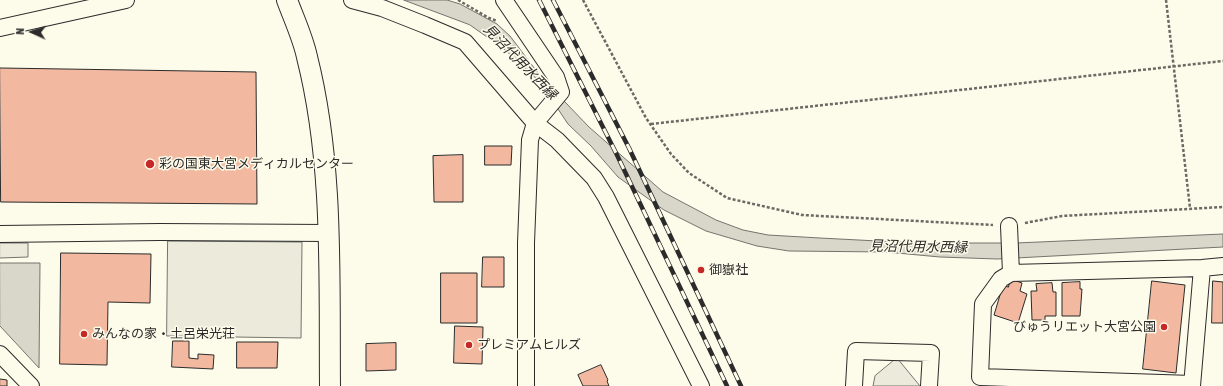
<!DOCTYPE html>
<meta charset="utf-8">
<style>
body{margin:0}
#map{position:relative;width:1223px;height:386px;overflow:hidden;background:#fdfbea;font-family:"Asap Condensed",sans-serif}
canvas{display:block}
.north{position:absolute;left:12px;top:12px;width:40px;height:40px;-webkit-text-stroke:3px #fdfbea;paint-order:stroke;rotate:273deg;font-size:11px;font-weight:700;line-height:16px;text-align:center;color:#2b2b2b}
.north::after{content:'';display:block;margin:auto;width:14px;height:18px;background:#2b2b2b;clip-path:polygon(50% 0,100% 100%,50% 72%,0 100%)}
</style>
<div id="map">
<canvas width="1223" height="386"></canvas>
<div class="north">N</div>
</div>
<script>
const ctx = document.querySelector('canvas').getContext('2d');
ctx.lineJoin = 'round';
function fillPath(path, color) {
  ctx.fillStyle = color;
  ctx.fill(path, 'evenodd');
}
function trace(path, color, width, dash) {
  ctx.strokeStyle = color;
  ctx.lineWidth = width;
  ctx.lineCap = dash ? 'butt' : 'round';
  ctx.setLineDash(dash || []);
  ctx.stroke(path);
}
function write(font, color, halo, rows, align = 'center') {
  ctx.font = font + ' "Asap Condensed","Noto Sans JP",sans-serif';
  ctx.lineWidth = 3;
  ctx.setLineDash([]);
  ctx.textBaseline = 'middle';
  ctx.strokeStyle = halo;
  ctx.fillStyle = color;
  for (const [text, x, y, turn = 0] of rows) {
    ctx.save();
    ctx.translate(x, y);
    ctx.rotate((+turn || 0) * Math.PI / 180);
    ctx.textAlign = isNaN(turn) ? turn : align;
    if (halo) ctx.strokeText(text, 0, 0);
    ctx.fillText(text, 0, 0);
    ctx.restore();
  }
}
const green = new Path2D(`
 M0,243h28v14l-28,1z
 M897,358l23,28h-47l2,-10z`);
const parking = new Path2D(`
 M168,241l134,1 -1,96 -134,-2z`);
const water = new Path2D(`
 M404,0h43l13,4 37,20 13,12 31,41 48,50 74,65 53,28 27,10 25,5 52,3 77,4 58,1h61l207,-9v13l-226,12 -57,-2 -54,-5 -97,-1 -32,-5 -51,-15 -42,-21 -46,-33 -27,-31 -23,-22 -28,-42 -36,-33 -34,-24z
 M0,263h40l-1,105 -39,-42z`);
const building = new Path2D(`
 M0,68l256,4 1,132 -256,-2z
 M485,146h27l-1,19h-26z
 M463,155v47h-29l-1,-46z
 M61,253l90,1 -1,49 -42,-1 -1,63 -47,-1z
 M483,257h21v30h-22z
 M441,273h36v50h-36z
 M1011,279l11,4 -2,8 7,3 -9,29 -24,-8 9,-30 5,2z
 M1152,281l33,4 -9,88 -33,-4z
 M1213,281l10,1v41h-11z
 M1080,282v7h2l-2,27h-18v-33z
 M1052,283l1,9h3v24h-11v4h-13l-1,-29h6l-1,-7z
 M455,326l28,1 -1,37 -28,-1z
 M173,341h16v17l9,1v-5l16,1 -1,14 -41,-2z
 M237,342h41l-1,26h-40z
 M396,343v27l-30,1v-27z
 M601,365l7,15 -1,1 2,5h-26l-5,-11z
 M0,379l7,1v6h-7z`);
const path = new Path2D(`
 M458,0l31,18 8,3
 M583,0l63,118 25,36 18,19 38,25 75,17 191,10
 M1166,0l24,208
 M651,124l572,-63
 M1025,223l37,-7 161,-9`);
const minor = new Path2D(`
 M352,0l30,8 43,17 40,17 70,81 22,17 37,38 12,19 95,189
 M504,0l52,77 5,15 -26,31 -5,17 -4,103v143
 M0,28l126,-28
 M1009,226l2,47 191,-5 21,-2
 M0,234l160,-2 169,1
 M1011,273l-10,6 -18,25 -3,73 212,7
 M0,354l31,32
 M854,386l2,-35 75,2 -2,33
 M1192,386l10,-118`);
const tertiary = new Path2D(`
 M287,0c7,19 16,38 20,57 27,107 22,219 23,329`);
const rail = new Path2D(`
 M539,0l78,155 110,231
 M553,0l76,148 112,238`);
const markers = [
 [150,164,5,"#c62828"],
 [701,270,4,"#c62828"],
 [1164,327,4,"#c62828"],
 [84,334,4,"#c62828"],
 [469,345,4,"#c62828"]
];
const poiNames = [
 ["彩の国東大宮メディカルセンター",159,164],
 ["御嶽社",709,270],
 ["びゅうリエット大宮公園",1156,327,"right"],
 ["みんなの家・土呂栄光荘",92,334],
 ["プレミアムヒルズ",477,345]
];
const waterNames = [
 ["見沼代用水西縁",520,62,46],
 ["見沼代用水西縁",918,247,1]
];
fillPath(green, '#ecebdb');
trace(green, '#74746e', 1);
fillPath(parking, '#eceadb');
trace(parking, '#74746e', 1);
fillPath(water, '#d8d7c9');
trace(water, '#74746e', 1);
fillPath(building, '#f2b8a0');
trace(building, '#2b2b2b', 1);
trace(minor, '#2b2b2b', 18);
trace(tertiary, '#2b2b2b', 22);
trace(path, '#6a6964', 2.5, [3, 2]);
trace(minor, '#fdfbea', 16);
trace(tertiary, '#fdfbea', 20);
trace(rail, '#2b2b2b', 4.5);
trace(rail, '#fdfbea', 3, [9]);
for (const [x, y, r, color] of markers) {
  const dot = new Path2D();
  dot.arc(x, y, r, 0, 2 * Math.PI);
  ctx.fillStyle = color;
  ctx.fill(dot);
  trace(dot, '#fdfbea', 1.5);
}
write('13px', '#2b2b2b', '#fdfbea', poiNames, 'left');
write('italic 14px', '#2b2b2b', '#fdfbea', waterNames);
</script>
